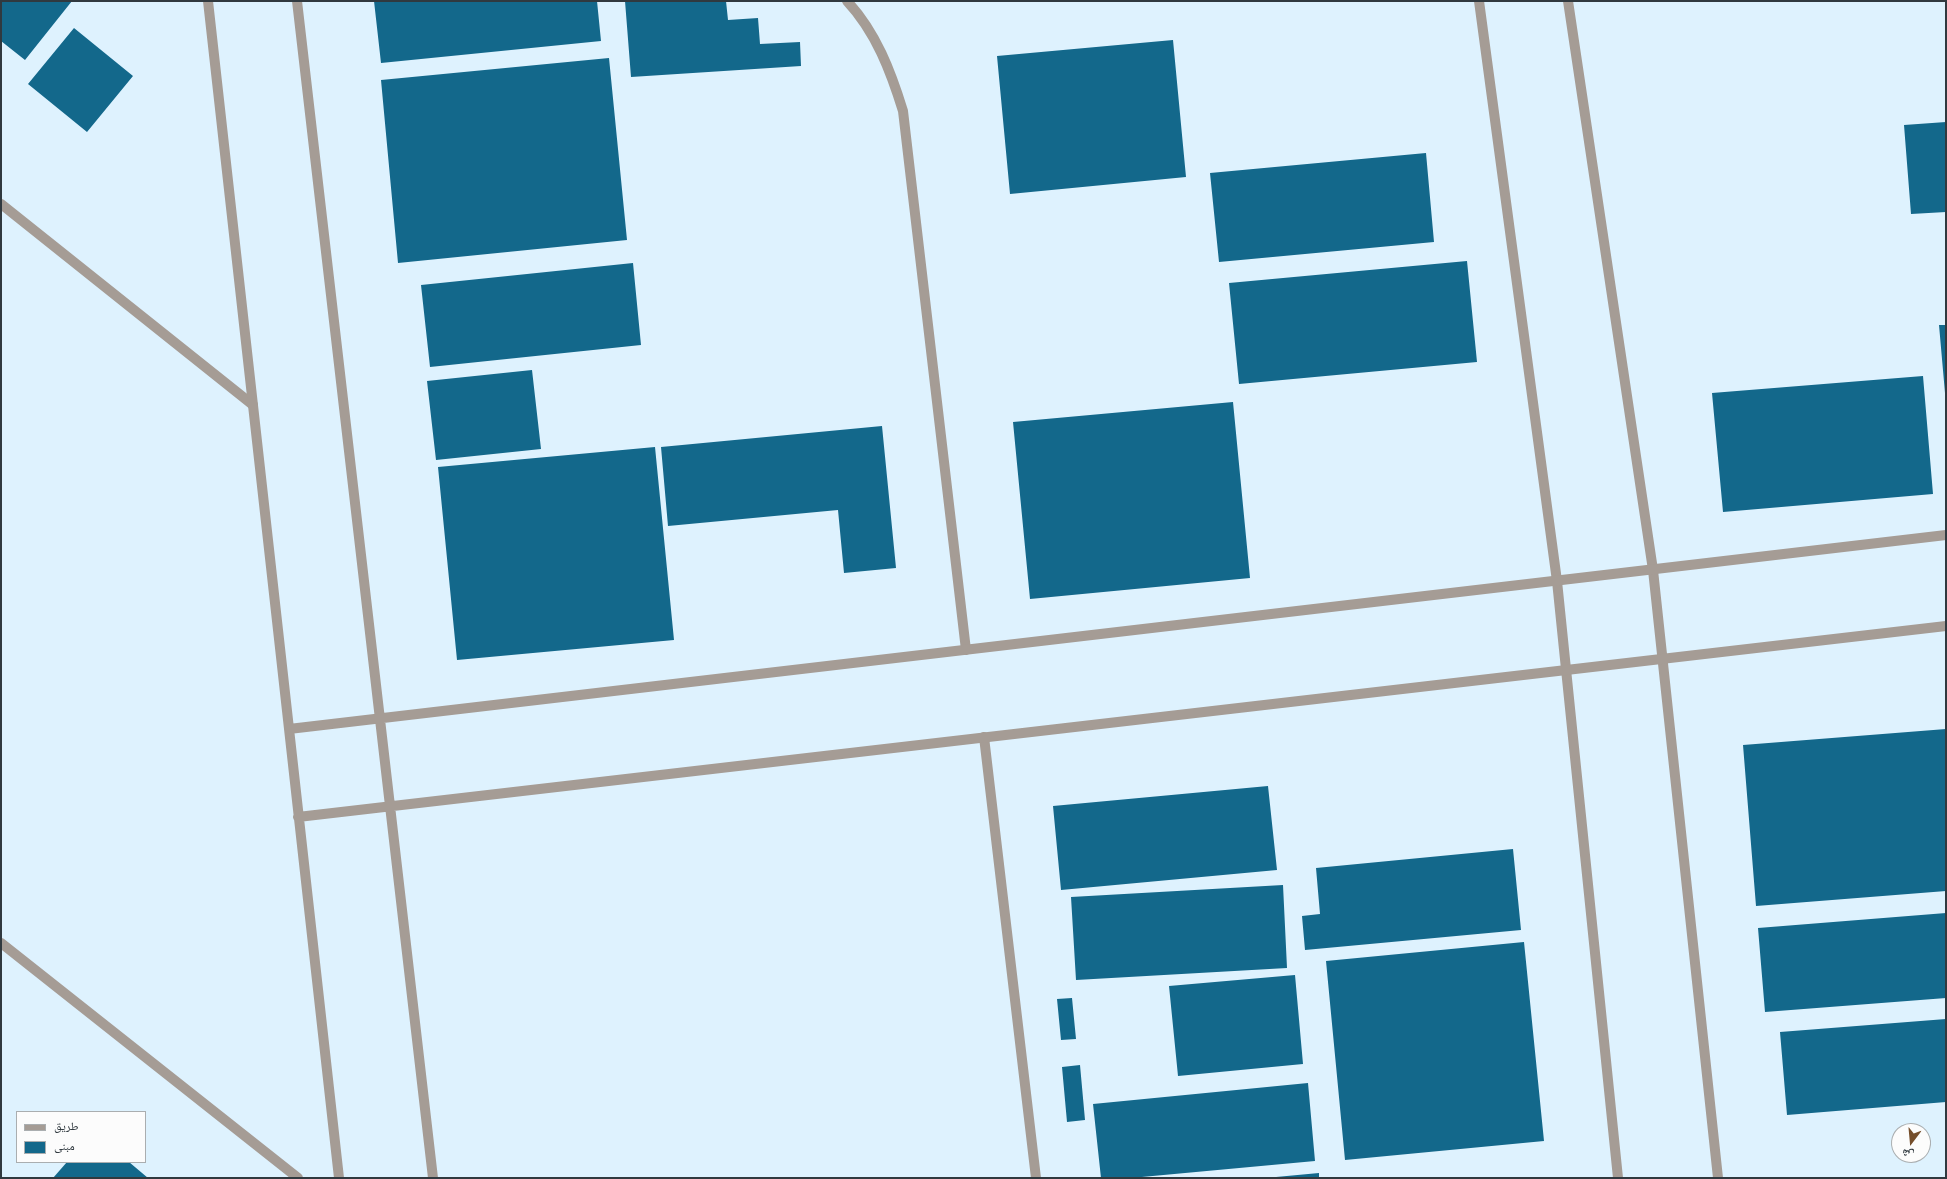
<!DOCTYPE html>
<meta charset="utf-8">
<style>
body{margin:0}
#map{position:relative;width:1947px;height:1179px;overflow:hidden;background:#def2fe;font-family:"Source Serif 4","Noto Naskh Arabic",serif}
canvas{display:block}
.frame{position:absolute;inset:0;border:2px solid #30393f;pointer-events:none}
.legend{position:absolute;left:16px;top:1111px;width:130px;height:52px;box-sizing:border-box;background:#fcfcfc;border:1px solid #aaaeb0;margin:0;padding:5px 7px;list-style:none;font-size:12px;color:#30393f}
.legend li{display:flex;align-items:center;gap:8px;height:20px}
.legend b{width:20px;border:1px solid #aaaeb0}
.north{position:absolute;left:1891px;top:1123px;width:40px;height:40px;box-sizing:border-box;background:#fcfcfc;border:1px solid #aaaeb0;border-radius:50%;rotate:196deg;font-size:11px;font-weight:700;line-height:16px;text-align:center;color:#30393f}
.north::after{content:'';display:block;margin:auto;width:14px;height:18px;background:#754e2b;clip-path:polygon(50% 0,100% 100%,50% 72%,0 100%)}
</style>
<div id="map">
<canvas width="1947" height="1179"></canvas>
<div class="frame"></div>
<ul class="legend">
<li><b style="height:5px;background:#a59c95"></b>طريق</li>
<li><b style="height:11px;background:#13688b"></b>مبنى</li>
</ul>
<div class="north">ش</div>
</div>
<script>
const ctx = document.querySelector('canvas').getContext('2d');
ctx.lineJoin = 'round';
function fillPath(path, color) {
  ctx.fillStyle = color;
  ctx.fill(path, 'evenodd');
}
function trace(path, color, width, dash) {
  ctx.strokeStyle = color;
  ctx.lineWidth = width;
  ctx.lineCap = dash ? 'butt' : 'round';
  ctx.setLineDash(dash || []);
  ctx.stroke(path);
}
const building = new Path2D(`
 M1,1h71l-47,59 -24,-19z
 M374,1h223l4,40 -220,22z
 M625,1h101l2,19 30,-2 2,26 40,-2 1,24 -170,11z
 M74,28l59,48 -46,56 -59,-48z
 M1173,40l13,137 -176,17 -13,-138z
 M609,58l18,182 -229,23 -17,-183z
 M1946,122v90l-35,2 -7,-89z
 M1426,153l8,89 -215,20 -9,-89z
 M1467,261l10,101 -238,22 -10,-101z
 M633,263l8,82 -211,22 -9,-82z
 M1939,325h7v68h-1z
 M532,370l9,79 -105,11 -9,-79z
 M1923,376l10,118 -210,18 -11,-119z
 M1233,402l17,176 -220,21 -17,-177z
 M882,426l14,142 -52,5 -6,-63 -170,16 -7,-79z
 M655,447l19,193 -217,20 -19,-193z
 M1946,729v162l-190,15 -13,-161z
 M1268,786l9,84 -216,20 -8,-84z
 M1513,849l8,81 -216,20 -3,-34 18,-2 -4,-46z
 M1283,885l4,83 -211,12 -5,-83z
 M1946,913v85l-181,14 -7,-84z
 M1524,942l20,199 -199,19 -19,-199z
 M1295,975l8,89 -125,12 -9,-90z
 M1072,998l4,41 -15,1 -4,-41z
 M1946,1019v83l-159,13 -7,-83z
 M1080,1065l5,55 -18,2 -5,-55z
 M1308,1083l7,78 -184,17h-30l-8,-74z
 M67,1162h62l19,16h-95z
 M1319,1173v5h-43v-1z`);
const service = new Path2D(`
 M847,1c29,31 44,71 56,110l63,539
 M1,204l252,201
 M984,737l52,441
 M1,943l297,235`);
const minor = new Path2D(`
 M1479,1l78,580 61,597
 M1568,1l85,569 65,608`);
const tertiary = new Path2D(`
 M208,1l131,1177
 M297,1l136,1177
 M289,729l1657,-194
 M298,817l1648,-191`);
fillPath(building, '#13688b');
trace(service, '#a59c95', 10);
trace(minor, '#a59c95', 10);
trace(tertiary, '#a59c95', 10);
</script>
